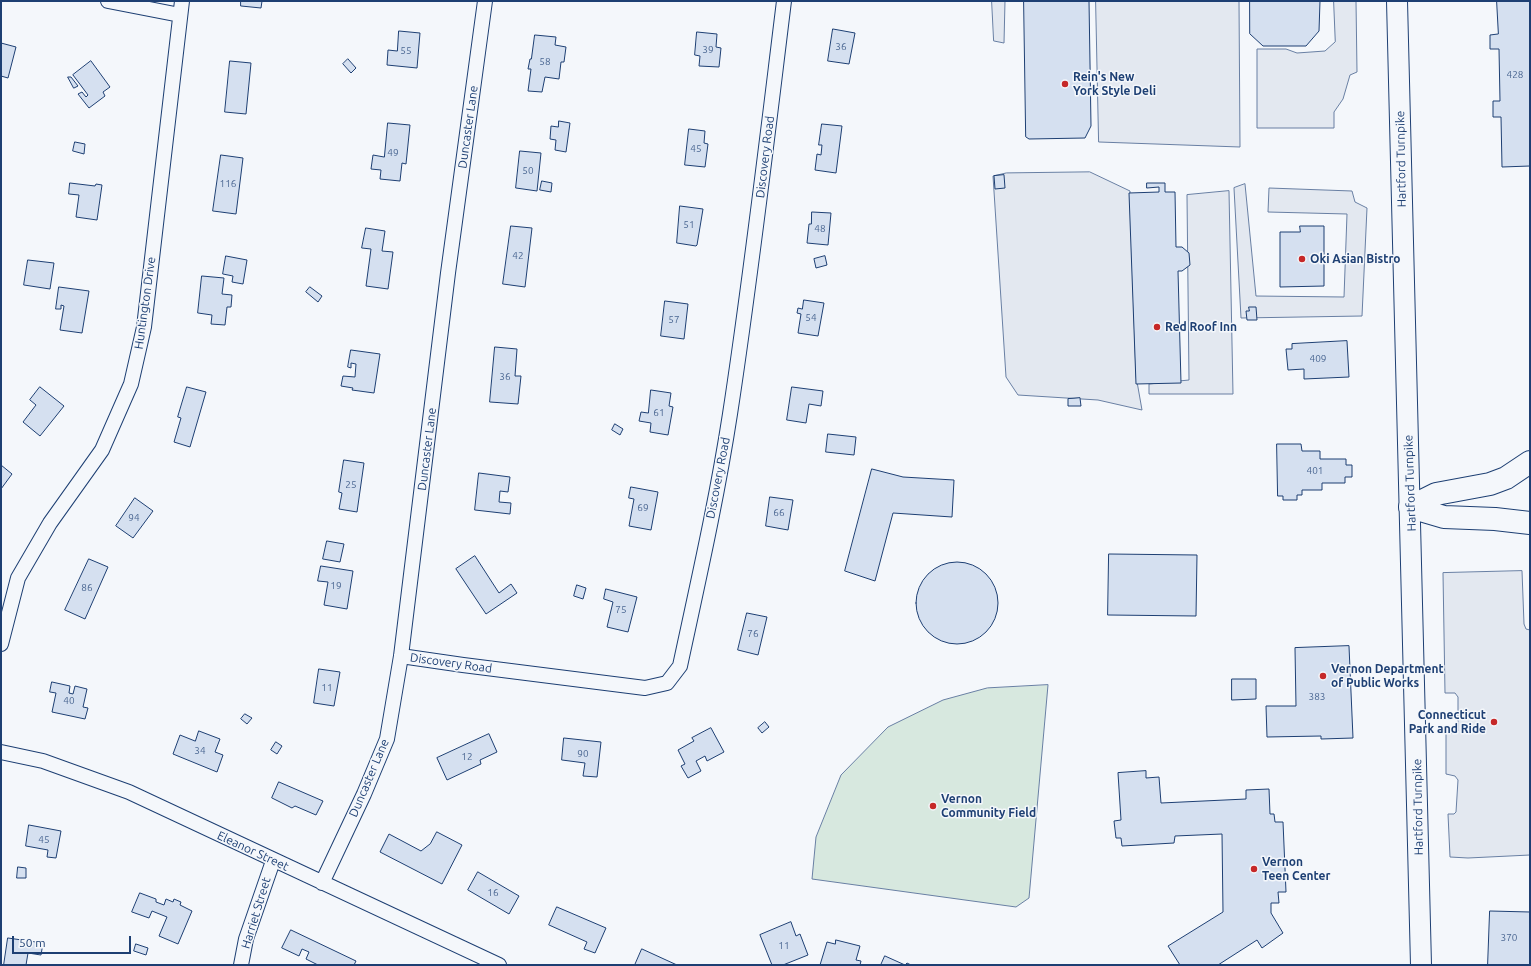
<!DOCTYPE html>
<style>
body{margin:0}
#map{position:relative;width:1531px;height:966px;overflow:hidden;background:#f4f7fb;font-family:Ubuntu,sans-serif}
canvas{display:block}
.frame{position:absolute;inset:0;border:2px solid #1d3f73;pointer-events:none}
.scale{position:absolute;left:12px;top:936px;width:119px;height:18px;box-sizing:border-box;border:2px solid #1d3f73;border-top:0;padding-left:5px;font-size:12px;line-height:14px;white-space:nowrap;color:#1d3f73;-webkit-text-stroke:3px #f4f7fb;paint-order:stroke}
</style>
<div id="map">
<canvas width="1531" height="966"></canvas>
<div class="frame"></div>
<div class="scale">50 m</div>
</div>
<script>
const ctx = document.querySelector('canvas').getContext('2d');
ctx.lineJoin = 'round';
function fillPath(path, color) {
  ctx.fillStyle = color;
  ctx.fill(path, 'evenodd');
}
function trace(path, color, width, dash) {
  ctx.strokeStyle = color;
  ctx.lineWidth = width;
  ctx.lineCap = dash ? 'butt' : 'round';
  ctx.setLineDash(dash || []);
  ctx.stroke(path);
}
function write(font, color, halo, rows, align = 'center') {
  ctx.font = font + ' Ubuntu,sans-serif';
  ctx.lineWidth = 3;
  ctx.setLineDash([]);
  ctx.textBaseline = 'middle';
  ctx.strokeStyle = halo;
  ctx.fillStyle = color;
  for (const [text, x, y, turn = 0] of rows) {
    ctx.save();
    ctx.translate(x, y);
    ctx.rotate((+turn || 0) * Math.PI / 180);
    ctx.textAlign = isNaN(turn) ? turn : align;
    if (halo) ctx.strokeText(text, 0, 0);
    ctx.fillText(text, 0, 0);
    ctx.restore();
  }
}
const green = new Path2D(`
 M1048,685l-19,213 -13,9 -204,-28 4,-42 25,-62 47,-48 55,-27 44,-12z`);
const parking = new Path2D(`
 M992,1h13l-1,42 -10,-2z
 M1096,1h143l1,146 -141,-5z
 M1334,1h22l1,71 -7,3 -7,24 -9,13v16h-77v-79h29l11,4 28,-2 10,-9z
 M1090,172l40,19 6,185 6,34 -44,-10 -80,-5 -12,-18 -13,-201 13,-3z
 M1245,184l11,112 88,1 3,-83 -79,-2 1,-24 83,3 3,11 12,6 -5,108 -121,2 -7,-130z
 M1229,191l4,203h-84v-10l40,-4 -2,-185z
 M1522,571l2,53 2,5 4,1v225l-62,3 -18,-1 -2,-43h6l2,-2 2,-32 -3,-4 -9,-2v-41h9l3,-2v-34l-3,-4h-10l-2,-120z`);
const building = new Path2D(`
 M241,1h21l-1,7 -20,-2z
 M1024,1h65l2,125 -6,12 -56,1 -3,-2z
 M1250,1h70l-1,30 -13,15h-43l-13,-12z
 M1497,1h33v165l-28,1 -1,-50h-8v-16h7l-1,-52h-9v-14l8,-1z
 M833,29l22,4 -6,31 -21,-3z
 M399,31l21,2 -3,35 -30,-3 1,-15 9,1z
 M697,32l20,2 -1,13 5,1 -2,19 -20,-1 1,-10 -5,-1z
 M535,35l21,2 -1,8 11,2 -2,15h-3l-2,17 -14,-2 -3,15 -14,-1 3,-22h-3l2,-10h1z
 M1,43l15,4 -8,31 -7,-2z
 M348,59l8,9 -5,5 -8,-9z
 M91,61l19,26 -7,5 2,4 -16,12 -11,-14 4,-2 4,5 2,-2 -15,-20z
 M230,61l21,2 -5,51 -21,-2z
 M68,77h3l7,9 -4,2z
 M559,121l11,2 -4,29 -11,-2 1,-10 -6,-1 1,-13 7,1z
 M388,123l22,2 -4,39 -4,-1 -2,18 -20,-2 1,-9 -10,-1 2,-14 11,2z
 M822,124l20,2 -6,47 -21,-3 2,-16 4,1 1,-10h-3z
 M689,129l16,2 -1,12 4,1 -3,23 -20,-2z
 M75,142l10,2 -1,10 -11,-3z
 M520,151l21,2 -4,38 -21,-3z
 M221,155l22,3 -7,56 -23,-3z
 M1004,175l1,13 -10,1 -1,-13z
 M542,181l10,2 -1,9 -11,-2z
 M70,183l25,3 1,-2 6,1 -5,35 -21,-3 3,-22 -10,-1z
 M1147,183h18v9h10l1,55h6l7,6 1,12 -8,6h-4l3,112 -45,1 -7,-191 30,-1v-5l-12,1z
 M680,206l23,3 -6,36 -1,1 -19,-3z
 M812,212l19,1 -3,32 -21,-2 2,-19h2z
 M511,226l21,2 -7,59 -22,-3z
 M1300,226h24v60l-44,1v-55h20z
 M366,228l19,3 -3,20 11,1 -5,37 -22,-3 5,-37 -9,-1z
 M226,256l21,4 -4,24 -11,-2 1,-6 -10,-2z
 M825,256l2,9 -11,3 -2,-9z
 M28,260l26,3 -4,26 -26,-4z
 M202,276l22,2 -2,16 10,1 -1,12h-4l-2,18 -14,-1 1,-9 -14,-2z
 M59,287l30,4 -7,42 -22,-3 4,-24 -3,-1v4h-5z
 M310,287l12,9 -4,6 -12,-10z
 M804,300l20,3 -6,33 -20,-3 3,-19 -4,-1 1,-5 4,1z
 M665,301l23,3 -4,35 -23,-3z
 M1249,307h7l1,13h-10l-1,-9h3z
 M1347,341l2,36 -45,2v-10l-16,1 -2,-21h6v-5z
 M495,347l22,2 -2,27h6l-3,28 -28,-2z
 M351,350l29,4 -6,39 -22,-3 1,-2 -12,-2 2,-10 12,1 1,-13 -5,-1v5l-3,-1z
 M40,387l24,19 -24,30 -17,-14 13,-17 -6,-5z
 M187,387l19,5 -16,55 -16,-5 7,-24 -3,-1z
 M792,387l31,4 -2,15 -12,-2 -3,19 -19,-3z
 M651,390l20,3 -2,13 4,1 -5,28 -18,-3 1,-9 -12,-2 2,-9 7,1z
 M1080,398l1,8h-13v-7z
 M615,424l8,5 -3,6 -8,-5z
 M828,434l28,3 -2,18 -28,-3z
 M1277,444h24l1,7h18v8h26v6h6v12h-7v6h-23v7h-20v5h-5v5h-14v-4h-5z
 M344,460l20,3 -7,49 -18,-3 3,-16 -3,-1z
 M1,465l11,9 -11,15z
 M872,469l31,8 51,3 -2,37 -59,-4 -18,68 -30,-10z
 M479,473l31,4 -2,15 -8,-1 -1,11 12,1 -1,11 -35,-4z
 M631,487l27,5 -7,38 -22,-4 5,-27 -5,-1z
 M770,497l23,3 -5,30 -22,-4z
 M135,498l18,13 -20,27 -17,-12z
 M327,541l17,3 -4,18 -17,-3z
 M1109,554l88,1 -1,61 -88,-1z
 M475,556l24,37 12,-9 6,9 -31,21 -30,-45z
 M89,559l19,8 -23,52 -20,-9z
 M916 603a41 41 0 1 1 82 0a41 41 0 1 1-82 0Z
 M321,566l32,5 -6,38 -23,-4 4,-23 -10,-1z
 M577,585l9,3 -3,11 -9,-3z
 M606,589l31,8 -9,35 -21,-5 6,-25 -9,-3z
 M747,613l20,4 -9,38 -20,-5z
 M1349,646l4,92 -32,1v-3l-54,1 -1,-31h30l-1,-58z
 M319,669l21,3 -6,34 -20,-3z
 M1232,679h24v20l-24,1z
 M52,682l18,4 -1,7 4,1 2,-8 12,3 -4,18 5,1 -3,11 -33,-7 4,-19 -6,-1z
 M245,714l7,4 -5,6 -6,-5z
 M765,722l4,5 -7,6 -4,-5z
 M711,728l13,24 -17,9 -2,-5 -9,5 5,10 -13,7 -7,-12 4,-2 -7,-14 16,-9 -2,-3z
 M199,731l21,8 -5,13 8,3 -6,17 -44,-18 7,-19 15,6z
 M489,734l8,18 -17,8 1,4 -34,16 -10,-22z
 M564,738l37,4 -4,35 -14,-1 2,-13 -23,-3z
 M276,742l6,4 -5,8 -6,-4z
 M1146,771v7l13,-1 2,26 85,-4v-9l23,-1 1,25h4l1,8h8l3,70h-8l1,11h-8v10l12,20 -21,15 -5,-8 -39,25h-38l-12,-19 55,-34 -1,-78 -47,2 -1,7 -52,3 -1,-8h-5l-2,-17 7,-1 -3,-47z
 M279,782l44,19 -7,14 -21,-9 -3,2 -20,-10z
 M29,825l32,6 -5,27 -9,-1 1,-7 -22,-4z
 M437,832l25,13 -20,39 -62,-32 9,-18 32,17 9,-7z
 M18,867l8,1v10h-9z
 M478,872l41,24 -10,18 -41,-24z
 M140,893l16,6v3l8,3 2,-6 7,3 1,-3 7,3 -1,3 12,6 -14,33 -19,-8 8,-19 -15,-6 -3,7 -17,-6z
 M557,907l49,21 -11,25 -11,-4 3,-7 -38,-17z
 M1490,911l40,1v53h-42z
 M791,922l5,14 4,-2 8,21 -25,10h-11l-12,-30z
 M291,930l65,31 -2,4h-36l-12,-6 3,-7 -7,-3 -3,7 -17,-8z
 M8,938l35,5 -2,12 -13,-2 -2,12h-22z
 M836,940l24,6 -4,14 5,1 -1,4h-40l7,-23 8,2z
 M136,944l12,4 -2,7 -12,-4z
 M642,949l35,16h-42z
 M885,956l20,9 2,-2 4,2h-30z`);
const minor = new Path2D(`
 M108,1l72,14
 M1,644l17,-66 32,-55 52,-73 29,-66 13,-57 38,-326
 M401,656l62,9 182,23 22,-5 13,-17c18,-84 37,-167 50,-252 21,-137 37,-275 54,-413
 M1,752l42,9 86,31 370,173
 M322,883l42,-89 23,-55 14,-83 47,-383 37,-272
 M241,965l5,-26 27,-78`);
const secondary = new Path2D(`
 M1397,1l24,964`);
const motorway = new Path2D(`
 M1410,507l26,-13 54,-10 16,-6 24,-16
 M1410,507l34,10 51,2 35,4`);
const markers = [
 [1065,84,4,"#c62828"],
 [1302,259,4,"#c62828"],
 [1157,327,4,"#c62828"],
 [1323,676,4,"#c62828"],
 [1494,722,4,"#c62828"],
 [933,806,4,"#c62828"],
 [1254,869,4,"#c62828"]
];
const numberNames = [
 ["36",841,47],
 ["39",708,50],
 ["55",406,51],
 ["58",545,62],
 ["428",1515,75],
 ["45",696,149],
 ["49",393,153],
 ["50",528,171],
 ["116",228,184],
 ["51",689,225],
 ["48",820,229],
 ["42",518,256],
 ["54",811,318],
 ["57",674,320],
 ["409",1318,359],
 ["36",505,377],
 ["61",659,413],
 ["401",1315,471],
 ["25",351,485],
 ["69",643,508],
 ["66",779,513],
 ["94",134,518],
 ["19",336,586],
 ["86",87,588],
 ["75",621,610],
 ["76",753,634],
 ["11",327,688],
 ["383",1317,697],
 ["40",69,701],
 ["34",200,751],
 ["90",583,754],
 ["12",467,757],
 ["45",44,840],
 ["16",493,893],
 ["370",1509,938],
 ["11",784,946]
];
const poiNames = [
 ["Rein's New",1073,77],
 ["York Style Deli",1073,91],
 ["Oki Asian Bistro",1310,259],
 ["Red Roof Inn",1165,327],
 ["Vernon Department",1331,669],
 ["of Public Works",1331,683],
 ["Connecticut",1486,715,"right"],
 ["Park and Ride",1486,729,"right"],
 ["Vernon",941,799],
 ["Community Field",941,813],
 ["Vernon",1262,862],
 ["Teen Center",1262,876]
];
const streetNames = [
 ["Duncaster Lane",468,127,-82],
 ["Discovery Road",765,157,-83],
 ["Hartford Turnpike",1401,159,-91],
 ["Huntington Drive",145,303,-82],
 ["Duncaster Lane",427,449,-83],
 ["Discovery Road",718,478,-79],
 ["Hartford Turnpike",1410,483,-92],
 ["Discovery Road",451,663,8],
 ["Duncaster Lane",369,778,-67],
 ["Hartford Turnpike",1418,807,-91],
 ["Eleanor Street",253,851,25],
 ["Harriet Street",256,913,-73]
];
fillPath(green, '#d7e8df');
trace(green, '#687fa3', 1);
fillPath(parking, '#e3e8f0');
trace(parking, '#687fa3', 1);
fillPath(building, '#d5e0f0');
trace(building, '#1d3f73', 1);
trace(minor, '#1d3f73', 16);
trace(secondary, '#1d3f73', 22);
trace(motorway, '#1d3f73', 24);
trace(minor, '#f4f7fb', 14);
trace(secondary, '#f4f7fb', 20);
trace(motorway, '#f4f7fb', 22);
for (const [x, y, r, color] of markers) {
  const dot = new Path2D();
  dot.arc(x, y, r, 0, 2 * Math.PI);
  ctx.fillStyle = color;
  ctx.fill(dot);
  trace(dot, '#f4f7fb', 1.5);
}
write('10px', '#4b6792', null, numberNames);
write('bold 12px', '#1d3f73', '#f4f7fb', poiNames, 'left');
write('12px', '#1d3f73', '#f4f7fb', streetNames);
</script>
